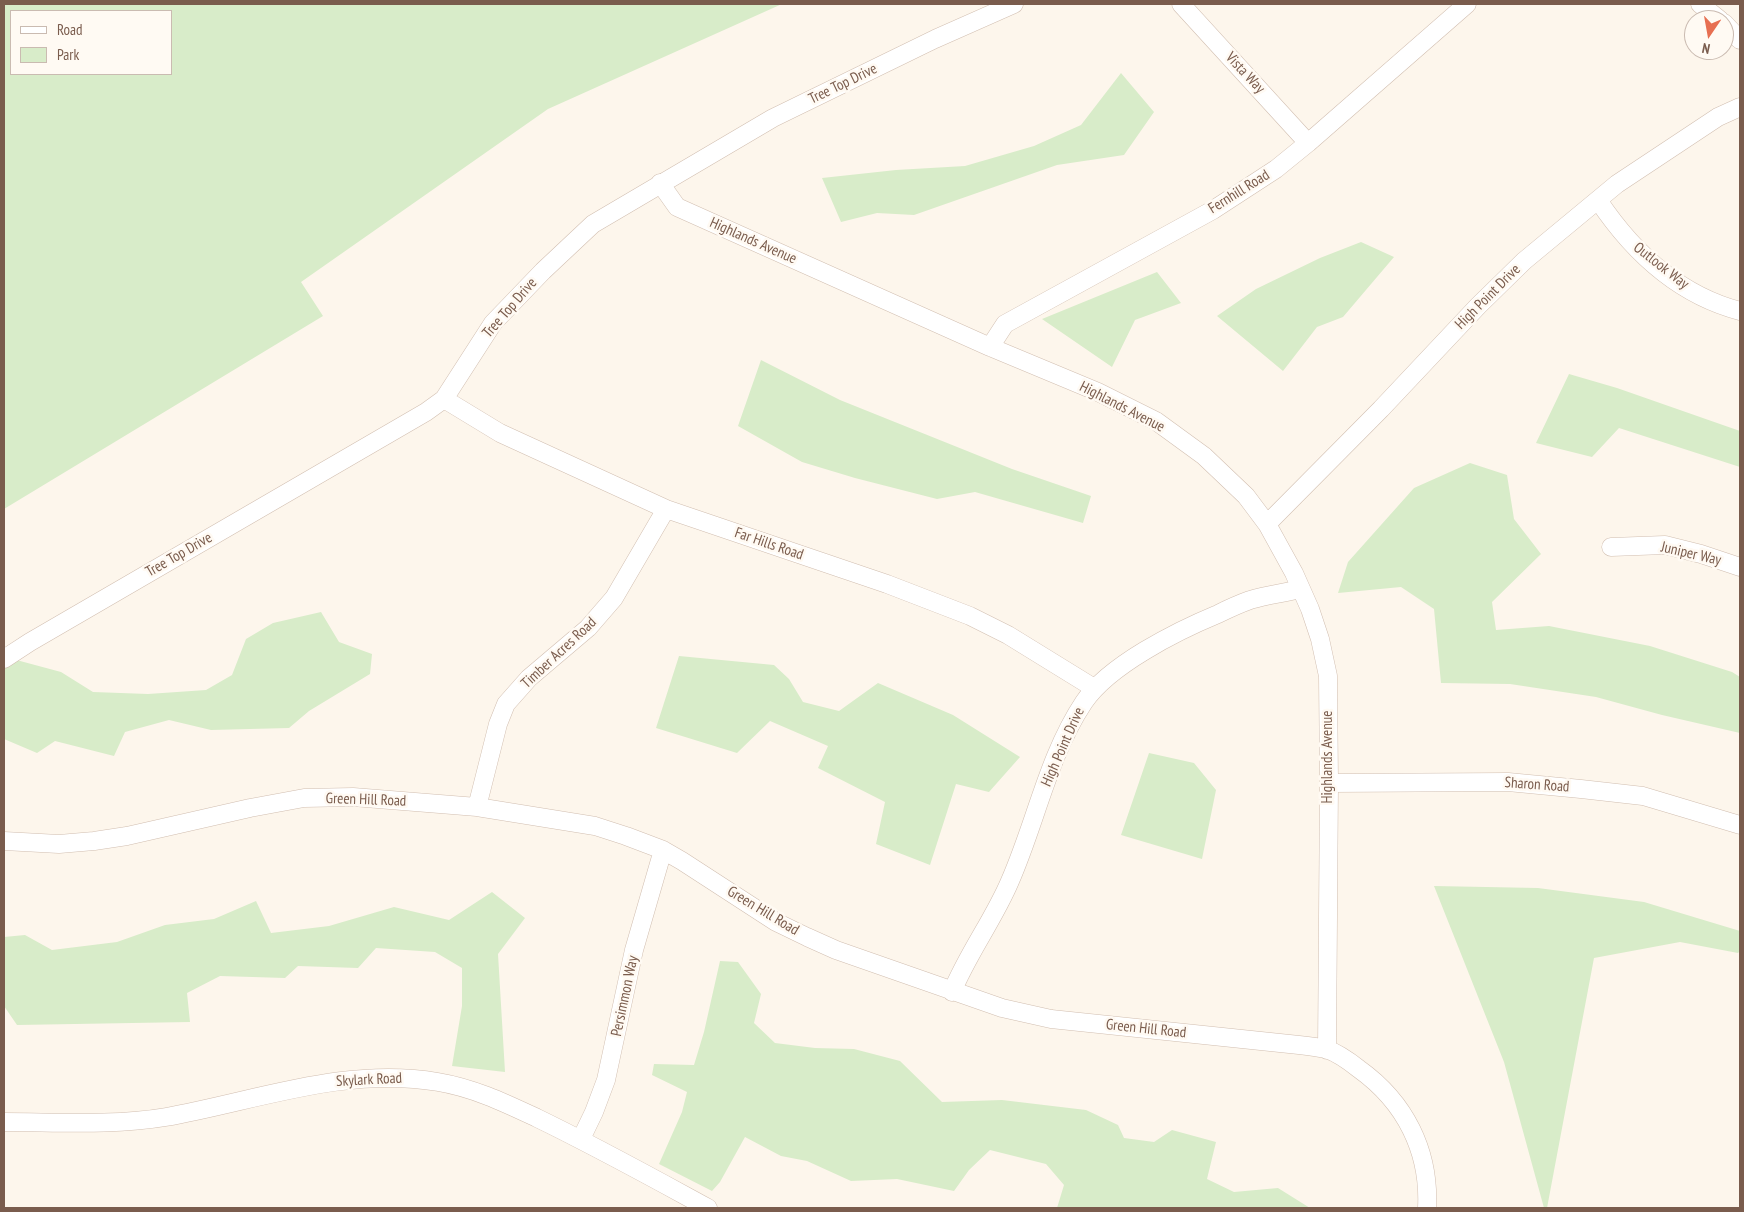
<!DOCTYPE html>
<style>
body{margin:0}
#map{position:relative;width:1744px;height:1212px;overflow:hidden;background:#fdf6ec;font-family:"PT Sans Narrow",sans-serif}
canvas{display:block}
.frame{position:absolute;inset:0;border:5px solid #7a5c4d;pointer-events:none}
.legend{position:absolute;left:10px;top:10px;width:162px;height:65px;box-sizing:border-box;background:#fffaf3;border:1px solid #cabbb1;margin:0;padding:6px 9px;list-style:none;font-size:15px;color:#7a5c4d}
.legend li{display:flex;align-items:center;gap:10px;height:25px}
.legend b{width:25px;border:1px solid #cabbb1}
.north{position:absolute;left:1684px;top:10px;width:50px;height:50px;box-sizing:border-box;background:#fffaf3;border:1px solid #cabbb1;border-radius:50%;rotate:192deg;font-size:14px;font-weight:700;line-height:20px;text-align:center;color:#7a5c4d}
.north::after{content:'';display:block;margin:auto;width:18px;height:22px;background:#e76f51;clip-path:polygon(50% 0,100% 100%,50% 72%,0 100%)}
</style>
<div id="map">
<canvas width="1744" height="1212"></canvas>
<div class="frame"></div>
<ul class="legend">
<li><b style="height:6px;background:#fff"></b>Road</li>
<li><b style="height:14px;background:#d8ecc9"></b>Park</li>
</ul>
<div class="north">N</div>
</div>
<script>
const ctx = document.querySelector('canvas').getContext('2d');
ctx.lineJoin = 'round';
function fillPath(path, color) {
  ctx.fillStyle = color;
  ctx.fill(path, 'evenodd');
}
function trace(path, color, width, dash) {
  ctx.strokeStyle = color;
  ctx.lineWidth = width;
  ctx.lineCap = dash ? 'butt' : 'round';
  ctx.setLineDash(dash || []);
  ctx.stroke(path);
}
function write(font, color, halo, rows, align = 'center') {
  ctx.font = font + ' "PT Sans Narrow",sans-serif';
  ctx.lineWidth = 5;
  ctx.setLineDash([]);
  ctx.textBaseline = 'middle';
  ctx.strokeStyle = halo;
  ctx.fillStyle = color;
  for (const [text, x, y, turn = 0] of rows) {
    ctx.save();
    ctx.translate(x, y);
    ctx.rotate((+turn || 0) * Math.PI / 180);
    ctx.textAlign = isNaN(turn) ? turn : align;
    if (halo) ctx.strokeText(text, 0, 0);
    ctx.fillText(text, 0, 0);
    ctx.restore();
  }
}
const green = new Path2D(`
 M4,4h778l-234,105 -247,173 22,34 -319,193zM11,11h160v63h-160z
 M1121,73l33,39 -30,43 -67,10 -143,50 -37,-2 -36,9 -19,-44 74,-8 69,-4 69,-20 47,-21z
 M1361,242l33,15 -51,60 -26,10 -34,44 -66,-55 39,-27 64,-31z
 M1157,272l24,31 -46,17 -23,47 -70,-48z
 M761,360l79,40 172,69 79,27 -8,27 -108,-31 -38,7 -82,-21 -53,-16 -64,-36z
 M1569,374l48,14 123,43v36l-121,-39 -27,29 -56,-14z
 M1470,463l37,12 7,44 27,35 -49,48 4,28 53,-4 101,20 82,26 8,5v56l-78,-18 -66,-18 -86,-13 -69,-1 -7,-74 -33,-22 -63,6 10,-31 66,-74z
 M321,612l18,30 33,12 -2,20 -61,37 -20,17 -78,2 -42,-10 -44,12 -11,24 -59,-15 -18,12 -33,-14v-70l5,-11 52,14 32,20 55,2 58,-4 26,-15 14,-36 27,-16z
 M679,656l95,9 15,14 14,23 36,9 39,-28 75,32 67,42 -31,35 -33,-8 -26,81 -54,-21 9,-42 -67,-34 10,-22 -58,-25 -33,32 -81,-25z
 M1149,753l45,10 22,27 -14,69 -81,-24z
 M1434,886l104,2 106,14 96,29v20l-2,2 -58,-11 -86,16 -47,250h-3l-40,-146z
 M492,892l33,26 -27,36 7,118 -53,-6 10,-60v-38l-27,-16 -59,-4 -18,20 -60,-2 -13,12 -65,-2 -33,17 3,29 -173,3 -13,-19v-69l21,-2 27,15 65,-8 48,-17 49,-6 42,-18 15,32 58,-7 65,-19 55,13z
 M720,961l18,1 23,32 -7,29 21,20 40,5 39,1 46,12 42,41 60,-2 84,10 32,15 6,13 30,4 18,-12 44,12 -9,37 27,13 44,-4 32,20h-253l7,-23 -18,-21 -56,-14 -21,20 -15,21 -57,-12 -46,2 -44,-20 -26,-5 -36,-19 -25,45 -8,9 -53,-27 23,-52 5,-20 -35,-17 2,-11 40,1 10,-33z`);
const minor = new Path2D(`
 M1181,4l127,139
 M1700,4l20,16
 M1724,23l16,17
 M660,183l17,24 313,140 108,45 58,29 48,35 42,40 21,28 27,49 16,36 10,30 8,37 1,107 -2,267
 M1598,200c34,51 81,95 142,111
 M990,347l15,-23 208,-114 63,-41 32,-26 159,-139
 M444,399l56,34 166,76 221,75 83,32 38,19 86,53
 M1267,524l114,-115 97,-103 46,-45 93,-77 101,-67 22,-10
 M1611,547l54,-2 36,9 39,13
 M4,659l26,-17 396,-230 18,-13 49,-76 50,-52 50,-47 180,-106 162,-79 79,-35
 M1329,783l179,-1 73,7 62,7 97,29
 M477,807l21,-83 8,-20 23,-26 59,-50 26,-30 52,-89
 M4,841l55,3 35,-3 33,-5 123,-28 54,-10 49,-1 124,10 118,19 31,10 37,14 19,11 94,61 31,15 29,13 166,58 49,11 248,26c9,1 18,2 27,4 12,4 23,12 33,20 46,33 71,82 68,139
 M952,992c16,-39 42,-73 58,-111 26,-59 38,-125 74,-179 25,-37 93,-71 134,-88 10,-5 21,-10 32,-14 16,-5 34,-7 51,-11
 M4,1122c53,0 109,4 162,-5 90,-16 179,-51 272,-35 36,6 67,21 99,36 58,28 114,59 171,90
 M581,1139l13,-27 12,-32 28,-130 29,-100`);
const streetNames = [
 ["Vista Way",1245,73,47],
 ["Tree Top Drive",843,84,-26],
 ["Fernhill Road",1239,192,-32],
 ["Highlands Avenue",753,241,24],
 ["Outlook Way",1661,266,38],
 ["High Point Drive",1488,297,-45],
 ["Tree Top Drive",510,308,-49],
 ["Highlands Avenue",1122,407,27],
 ["Far Hills Road",769,544,19],
 ["Juniper Way",1691,554,13],
 ["Tree Top Drive",179,555,-30],
 ["Timber Acres Road",559,653,-43],
 ["High Point Drive",1063,747,-66],
 ["Highlands Avenue",1328,757,-90],
 ["Sharon Road",1537,785,4],
 ["Green Hill Road",366,800,2],
 ["Green Hill Road",763,911,31],
 ["Persimmon Way",625,996,-78],
 ["Green Hill Road",1146,1029,6],
 ["Skylark Road",369,1080,-3]
];
fillPath(green, '#d8ecc9');
trace(minor, '#d1beb0', 19);
trace(minor, '#fff', 18);
write('15px', '#7a5c4d', '#fffaf3', streetNames);
</script>
